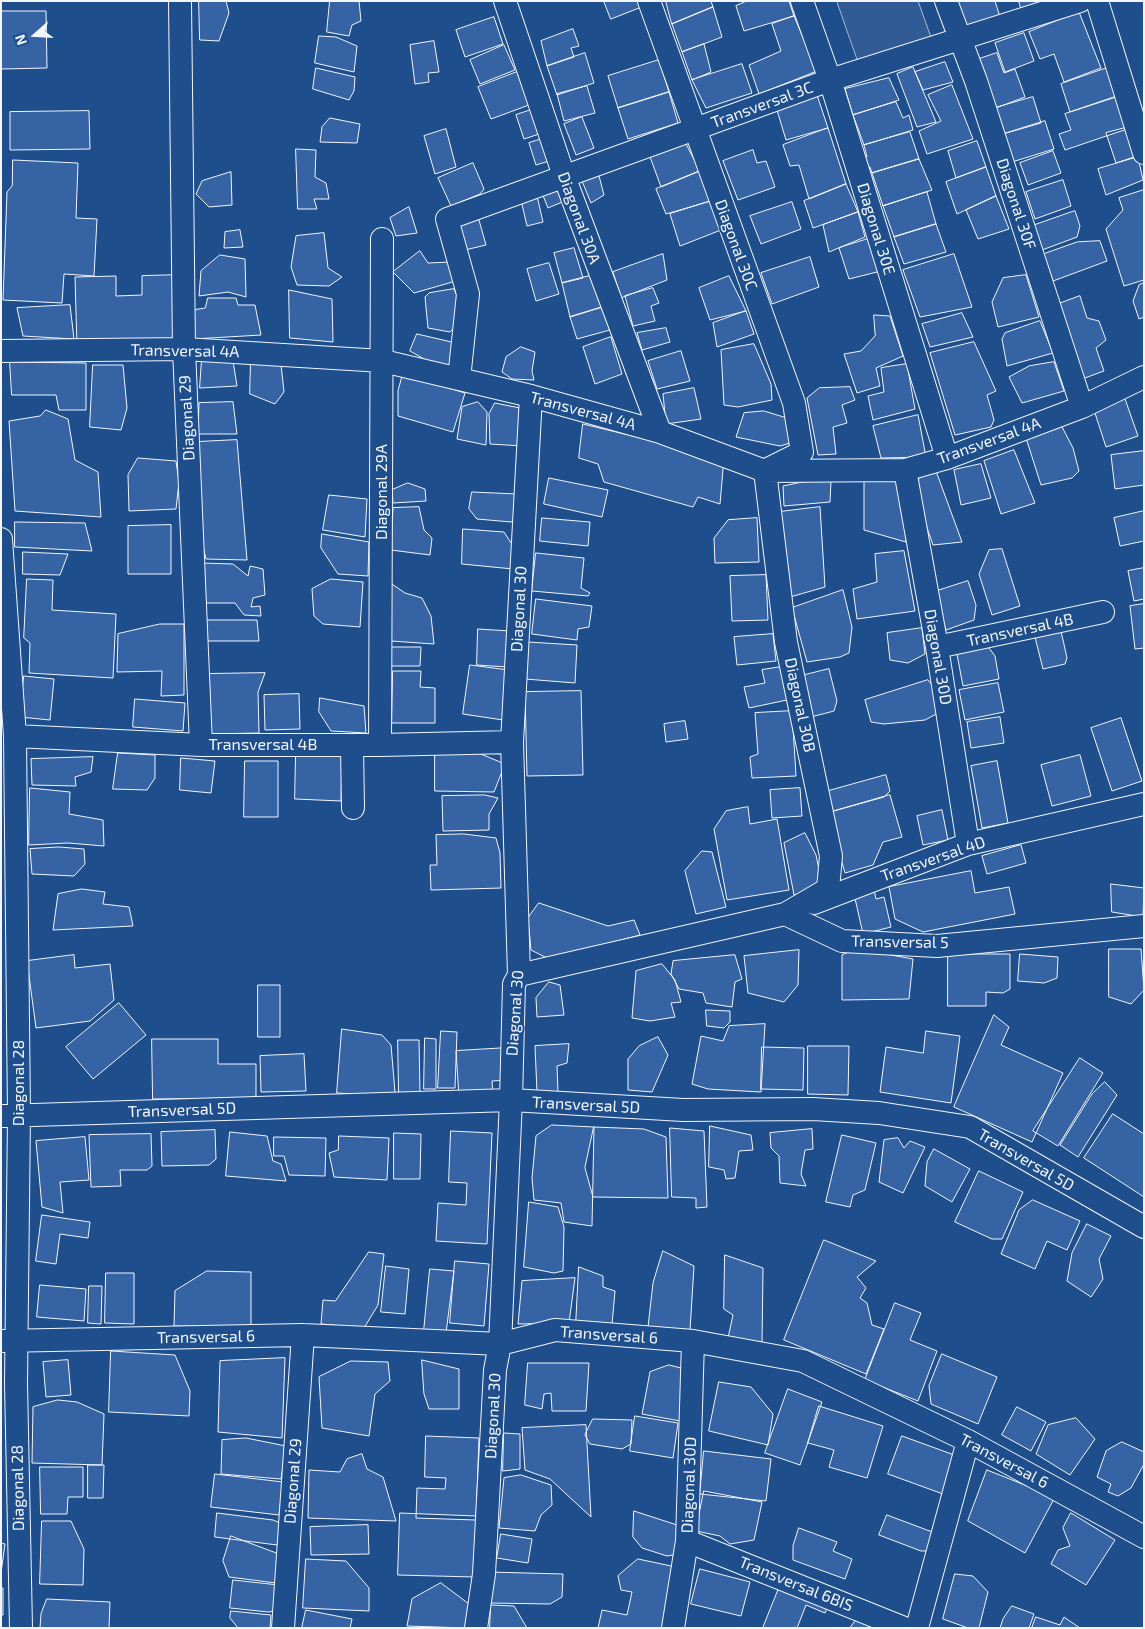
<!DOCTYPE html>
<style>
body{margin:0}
#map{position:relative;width:1145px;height:1629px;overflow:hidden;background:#1f4e8c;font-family:"Exo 2",sans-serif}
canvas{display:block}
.frame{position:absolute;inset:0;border:2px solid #f2f6ff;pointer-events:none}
.north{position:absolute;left:10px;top:10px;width:50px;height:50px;-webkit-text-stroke:4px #1f4e8c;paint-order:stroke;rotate:251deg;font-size:14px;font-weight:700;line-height:20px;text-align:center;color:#f2f6ff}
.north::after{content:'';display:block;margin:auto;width:18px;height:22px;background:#f2f6ff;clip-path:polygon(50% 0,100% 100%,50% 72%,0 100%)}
</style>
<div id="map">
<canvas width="1145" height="1629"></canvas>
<div class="frame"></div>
<div class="north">N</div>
</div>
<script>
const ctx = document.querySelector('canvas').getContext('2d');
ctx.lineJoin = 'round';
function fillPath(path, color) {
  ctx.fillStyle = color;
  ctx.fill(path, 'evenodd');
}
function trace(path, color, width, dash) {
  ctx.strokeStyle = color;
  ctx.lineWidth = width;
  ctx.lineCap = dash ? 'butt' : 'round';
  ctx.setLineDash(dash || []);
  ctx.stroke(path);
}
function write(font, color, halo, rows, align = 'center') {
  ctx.font = font + ' "Exo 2",sans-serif';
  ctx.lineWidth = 4;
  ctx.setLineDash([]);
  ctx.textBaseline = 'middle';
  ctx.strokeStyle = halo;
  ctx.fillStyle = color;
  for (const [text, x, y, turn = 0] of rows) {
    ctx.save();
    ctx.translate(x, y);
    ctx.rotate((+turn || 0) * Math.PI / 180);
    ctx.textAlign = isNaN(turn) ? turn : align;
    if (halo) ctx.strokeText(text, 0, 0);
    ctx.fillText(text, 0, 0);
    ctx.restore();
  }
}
const built = new Path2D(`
 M837,1h81l14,39 -74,21z`);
const building = new Path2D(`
 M199,1h27l3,12 -10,28 -19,-1z
 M330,1h29l2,20 -9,4 -3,11 -22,-4z
 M604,1h38l2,5 -33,13z
 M666,1h45l2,6 -41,17z
 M747,1h42l5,15 -50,15 -8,-25z
 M958,1h37l5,16 -34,10z
 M1019,1h28l-26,7z
 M713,7l9,30 -40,15 -10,-28z
 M1,11h45l1,57 -46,1z
 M1079,12l22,56 -37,14 -10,-28 -14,5 -11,-27z
 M794,16l23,55 -58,23 -10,-29 32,-14 -9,-27z
 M494,17l9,27 -38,13 -9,-27z
 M573,29l6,17 -8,2 3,9 -27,9 -6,-25z
 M1024,33l10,28 -29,11 -10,-29z
 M319,36l17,1 21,9 -3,26 -39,-9z
 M434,41l5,31 -11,1 1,9 -14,2 -5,-39z
 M704,44l7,28 -19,8 -10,-28z
 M504,45l11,25 -35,14 -10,-24z
 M585,53l9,30 -37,12 -10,-29z
 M997,53l7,20 11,-4 10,28 -32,12 -17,-49z
 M659,60l10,32 -51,16 -10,-32z
 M945,62l8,20 -30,8 -8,-18z
 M742,64l10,29 -46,15 -14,-28z
 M913,67l23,55 -19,5 -20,-53z
 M316,68l39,9 -1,14 -5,9 -36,-11z
 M1107,68l9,29 -46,15 -9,-28z
 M517,72l12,33 -38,14 -13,-32z
 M889,78l10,22 -46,15 -8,-26z
 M952,85l21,54 -46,15 -8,-23 22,-10 -13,-26z
 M587,86l8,27 -31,8 -7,-27z
 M669,92l9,31 -50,16 -10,-31z
 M816,92l12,36 -42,12 -9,-30z
 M1033,97l8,26 -38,11 -8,-26z
 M1115,97l12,32 -62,21 -6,-16 12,-4 -6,-16z
 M896,102l7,16 6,-3 4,15 -49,15 -11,-30z
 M531,110l8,24 -15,5 -8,-24z
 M89,111l1,38 -80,1v-38z
 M582,117l12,31 -18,7 -12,-31z
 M330,118l30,6 -3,19 -37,-1 2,-15z
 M1045,121l9,28 -42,13 -8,-28z
 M828,128l18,56 -37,15 -10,-34 -9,1 -7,-21z
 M1125,128l9,29 -18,6 -10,-30z
 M446,129l10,38 -21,7 -11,-38z
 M910,132l9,27 -47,14 -2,-6 -8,3 -3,-10 8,-3 -3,-12z
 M542,139l7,22 -13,4 -7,-22z
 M977,141l9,26 -30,11 -8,-27z
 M685,142l15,29 -39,16 -12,-33z
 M296,149l20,1 -1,27 11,6 3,16h-15l3,10h-19z
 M753,150l4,13 9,-2 9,26 -37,13 -15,-39z
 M1053,151l8,22 -33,12 -8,-22z
 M1138,157l5,23 -37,15 -8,-26z
 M919,159l13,31 -49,16 -11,-33z
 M13,160l65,3 -2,55 21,1 -3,57 -30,-2 -2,29 -59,-3 4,-108 5,-6z
 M473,163l11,26 -4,5 -29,12 -13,-28z
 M986,167l10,29 -39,18 -11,-32z
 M700,171l11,30 -45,13 -10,-25z
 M231,172l1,33 -23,2 -13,-13 6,-13z
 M598,172l6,23 -13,8 -9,-22z
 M1063,180l8,26 -36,13 -9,-27z
 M846,184l12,28 -45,16 -9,-27z
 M562,185l5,15 -19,8 -6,-15z
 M1144,190v90l-20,6 -18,-57 17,-19 -4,-12z
 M927,192l9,32 -42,13 -11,-31z
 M537,196l6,26 -16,4 -6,-26z
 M996,196l13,33 -31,10 -12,-29z
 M711,201l10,29 -41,16 -10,-32z
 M792,202l9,27 -40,15 -11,-28z
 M409,207l8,26 -21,3 -6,-18z
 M1075,211l5,15 -3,11 -35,13 -10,-24z
 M858,212l7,25 -36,15 -6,-27z
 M477,213l9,32 -21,5 -9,-31z
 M936,224l10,28 -42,12 -10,-27z
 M240,230l3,17 -19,1 1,-16z
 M324,233l4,35 14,9 -13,9 -32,-1 -6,-18 5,-31z
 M871,238l10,33 -32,8 -10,-31z
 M1100,241l7,20 -54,20 -10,-27 34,-12z
 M574,248l9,30 -21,5 -8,-30z
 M420,251l8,12 23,-1 5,19 -42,12 -21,-21z
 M663,254l4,26 -46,18 -8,-26z
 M954,254l18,53 -52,10 -17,-47z
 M220,255l25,4 1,38 -18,-5 -29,4 2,-25z
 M810,257l9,30 -47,17 -11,-31z
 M549,263l10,31 -23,7 -9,-32z
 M597,274l9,32 -36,11 -8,-34z
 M180,275l3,69 -106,3 -2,-70 41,-1v20l26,-1v-19z
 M1026,275l13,42 -41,10 -6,-25 11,-24z
 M729,276l17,35 -36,9 -11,-32z
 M1144,283v34l-5,2 -6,-18 6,-16z
 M653,288l6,15 -8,3 4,15 -22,5 -8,-30z
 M454,289l6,14 -4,23 -6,6 -22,-4 -3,-31 4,-4z
 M289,290l43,9 1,43 -43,-4z
 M1080,296l7,22 12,3 7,19 -10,8 8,23 -22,8 -26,-74z
 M208,298h28l2,7h17l6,30 -68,4v-29l12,-2z
 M70,305l4,34 -51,-3 -6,-28z
 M606,306l4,24 -33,9 -7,-22z
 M746,311l8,23 -37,13 -4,-24z
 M962,313l11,24 -43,10 -8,-23z
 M874,315l16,1 13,40 -27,12 4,18 -23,7 -13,-39 17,-3 14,-15z
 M1040,321l13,32 -46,13 -5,-27 3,-6z
 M666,328l4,14 -28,8 -5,-17z
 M417,334l39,9 -2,24 -21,-3 -23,-13z
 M611,337l11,37 -27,10 -12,-37z
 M974,342l22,49 -9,4 7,25 -3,7 -36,8 -25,-82z
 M754,344l17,40 1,16 -34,7 -14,-2 -3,-55z
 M521,347l14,5 -3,19 2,9 -22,-1 -10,-7 4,-15z
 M681,351l9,30 -33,8 -9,-28z
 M202,358l31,3 4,25 -37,2z
 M251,361l30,3 3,28 -9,12 -25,-10z
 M10,362l76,1v47h-27l-3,-15h-44z
 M1054,362l10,29 -42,12 -13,-26 20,-11z
 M907,364l8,45 -42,11 -5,-24 16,-4 -3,-24z
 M93,365h30l4,43 -6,22 -31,-3z
 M403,374l62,19 -12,39 -55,-16v-25z
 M850,387l5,13 -13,5 5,18 -14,4 3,27 -18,1 -11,-57 12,-10z
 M694,388l7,31 -35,5 -3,-30z
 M1124,396l14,40 -32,11 -13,-40z
 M233,402l4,32h-39l1,-31z
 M478,402l9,10 -1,33 -29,-6 5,-32z
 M495,403l30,6 -2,37 -33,-2 -1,-30z
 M46,410l22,9 7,41 23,12 3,45 -86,-6 -6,-90 31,-5z
 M764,411l23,7 3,25 -10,3 -44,-9 8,-24z
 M918,415l8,42 -45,1 -8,-32z
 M1060,423l13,25 6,23 -7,7 -31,7 -15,-47z
 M583,424l141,34 -4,46 -22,-7 -5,10 -89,-25 -6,-18 -19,-6z
 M237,440l10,120 -41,-1 -7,-29 -2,-88z
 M1014,450l21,53 -34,11 -17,-53z
 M1144,451v34l-29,4 -4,-34z
 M138,458l38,3 3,21 -3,27 -47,2 -1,-36z
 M981,464l10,34 -30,7 -7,-35z
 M936,471l26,71 -29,3 -16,-46 2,-23z
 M549,478l59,12 -6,27 -58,-13z
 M883,478l20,4 3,60 -42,-12v-48z
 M831,481l-1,21 -46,4 -1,-20 19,-4z
 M408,483l17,6 1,12 -33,2 -1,-13z
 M472,492l45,2 -1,26 -5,2 -34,-3 -8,-10z
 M329,495l38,4 -2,38 -42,-7z
 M419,507l5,23 8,8 -2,17 -39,-5 2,-42z
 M820,507l5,80 -35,10 -11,-85z
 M1144,511v30l-24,5 -6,-28z
 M542,518l48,4 -2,24 -48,-5z
 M757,518l2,44 -44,1 -1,-25 14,-18z
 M15,522l70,1 7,28 -77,-4z
 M171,525v49h-43v-48z
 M463,529l41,3 11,17 -2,20 -51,-5z
 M322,534l47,8 -1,34 -30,-2 -17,-26z
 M1002,549l18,57 -28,9 -13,-41 10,-24z
 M904,551l11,60 -58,8 -4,-30 24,-7 -2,-28z
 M23,552l45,2 -8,21 -37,-1z
 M536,553l48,5 -3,30 9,5 -2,3 -56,-5z
 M201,563l32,1 15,12 2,-10 13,3 2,26 -12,3 -2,9 9,-1 1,10 -17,-1 -9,-12h-32z
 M1144,568v31l-10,2 -6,-30z
 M766,575l2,45 -36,1 -2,-45z
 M27,579l26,1 -1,30 64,4 -3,64 -84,-5 1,-30 -6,-5z
 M331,579l32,3 -3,45 -37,-3 -9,-8 -2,-27z
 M968,581l8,24 -2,15 -28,10 -12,-38z
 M389,582l16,11 17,5 9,18 3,28 -43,-3z
 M843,590l9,37 -3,26 -9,4 -33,5 -15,-54z
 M536,599l56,7 -3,21 -11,2 -1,11 -45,-6z
 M1144,604v44l-9,1 -5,-43z
 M205,620h52l2,21h-53z
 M160,624h24v71l-23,1 1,-25 -45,1 1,-38z
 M922,628l3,26 -17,9 -18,-3 -3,-27z
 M478,629l32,2 -3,36 -30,-2z
 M1061,631l6,27 -2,6 -22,5 -8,-32z
 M773,634l3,27 -39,4 -3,-28z
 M528,642l49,3 -2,38 -50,-4z
 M986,644l9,12 4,23 -36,7 -7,-37z
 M391,647h30l-1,19h-29z
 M470,665l39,5 -6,50 -40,-6z
 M781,667l6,33 -38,8 -5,-21 21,-4 -3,-13z
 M829,669l8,32 -3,10 -23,6 -10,-41z
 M393,671h28l-1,16 15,1v35h-43z
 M265,673l-7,19 1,41 -52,1 -2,-60z
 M24,676l30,3 -4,41 -30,-3z
 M928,680l9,11 3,21 -15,8 -41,4 -13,-2 -6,-22z
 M998,683l6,29 -39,8 -6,-30z
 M581,691l2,84 -56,1 -2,-84z
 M299,694l1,35 -35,1 -1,-35z
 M320,698l44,8 2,27 -35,-2 -12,-19z
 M135,699l50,4 -2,28 -50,-4z
 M792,711l4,65 -44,2 -2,-21 8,-3 -3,-41z
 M1000,717l4,26 -33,5 -4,-26z
 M1121,718l21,63 -30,10 -21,-63z
 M685,721l3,18 -22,3 -2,-18z
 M296,752l46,1 -1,48 -46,-2z
 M435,752h41l29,12 -11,28 -59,-1z
 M118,753l37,2v23l-8,12 -34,-1z
 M1080,755l11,41 -39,10 -11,-41z
 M93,757l-2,15 -16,5 1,9 -44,-1 -1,-26z
 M181,758l34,3 -4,32 -31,-3z
 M245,761h33v56h-34z
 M997,761l11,62 -26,5 -11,-62z
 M886,775l4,16 -6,6 -54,15 -5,-20z
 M30,788l40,4 -1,22 34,6 1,26 -36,-3 -39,2z
 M800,788l2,28 -30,2 -2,-28z
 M485,795l13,3 -9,16v16l-46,1 -1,-35z
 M890,795l12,42 -19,5 -10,23 -28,8 -17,-60z
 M748,807l2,17 27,-5 12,71 -62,10 -13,-71 12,-18z
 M942,810l6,30 -25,5 -6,-29z
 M805,833l11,22 7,34 -29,6 -10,-52z
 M464,834l32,4 4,15 1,35 -70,2 -1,-25h7l-1,-30z
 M1021,845l5,18 -39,11 -5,-18z
 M59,847l25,2 1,15 -11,12 -42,-2 -2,-25z
 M702,851l10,1 14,55 -30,7 -11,-43z
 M971,871l4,22 34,-6 6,27 -92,18 -28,-13 -6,-32z
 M1111,884l33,4 -1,29 -31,-5z
 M82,889l23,3 -2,12 26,3 4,19 -80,4 5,-36z
 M874,889l2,10 8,-2 7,30 -28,7 -9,-40z
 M539,903l69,23 26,-6 6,15 -91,24 -18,-9 -3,-32z
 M858,949l55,10 -4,40 -67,1v-45z
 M1109,949h32l3,41 -13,14 -22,-7z
 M799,950l-1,35 -14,17 -36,-9 -4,-37z
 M948,954h62v35l-7,4 -17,-1v14h-38z
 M1020,954l38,3 -1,21 -13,5 -26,-2z
 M74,955l1,13 35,-4 4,36 -24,21 -54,7 -9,-67z
 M735,955l7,24 -7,3 -3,25 -26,-4 -3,-10 -24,-4 -8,-15 2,-13z
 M662,964l13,16 6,22 -10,1 4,14 -25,4 -18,-3 4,-47z
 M549,982l11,3 4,30 -27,2 -1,-19z
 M258,985h22v52h-22z
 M119,1003l27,32 -53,44 -27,-32z
 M706,1010l24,1v11l-6,6 -17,-2z
 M994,1015l15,12 -8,18 62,28 -31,69 -78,-35z
 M765,1024l-4,68 -53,-3 -16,-5 9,-48 22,5 6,-15z
 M342,1029l40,6 9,10 4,47 -7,4 -51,-3z
 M441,1031l16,1 -2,56h-17z
 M926,1031l34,5 -9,67 -71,-11 6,-45 37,6z
 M658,1037l10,18 -16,37 -24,-2v-31l11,-13z
 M425,1038l11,1v50h-12z
 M152,1039h66v25h38v32l-7,2 -96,1z
 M398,1040h21l1,53h-21z
 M569,1044l-2,19 -10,3 1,26h-21l-2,-46z
 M808,1046h41l-1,49 -40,-1z
 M762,1047l42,1 -1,42 -42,-1z
 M507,1048l2,32 -17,1 1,14 -34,2 -3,-46z
 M304,1054l2,37 -45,1 -1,-36z
 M1080,1058l23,15 -45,73 -25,-15z
 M1105,1082l12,13 -39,62 -18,-12 32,-51z
 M1113,1114l31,20v63l-60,-39z
 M552,1125l42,2 -2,99 -28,-4 -3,-19 -27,-3 -2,-22 4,-42z
 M710,1126l41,9 2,15 -14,1 -4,27 -9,1 -2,-9 -15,-3z
 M594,1127l50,2 22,8 2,61 -75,-1 -8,-29z
 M670,1128l34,3 3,76 -11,1v-10l-24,-1z
 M812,1129l1,20 -8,1 -4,24 5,12 -26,-3 -1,-27 -8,-8 -1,-15z
 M215,1130l1,29 -7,6 -47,1 -1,-34z
 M451,1131l41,2 -5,111 -51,-3 2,-38 28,2 1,-22 -18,-1z
 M230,1132l37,4 6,25 8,3 5,17 -60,-5z
 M394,1133l27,1 -1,45h-26z
 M151,1134l1,32 -5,4h-27l1,16 -30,1 -2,-52z
 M842,1135l34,8 -11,47 -12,5 -3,12 -24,-5z
 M339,1136l50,2 -2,42 -53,-3 -5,-24 9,-3z
 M85,1137l4,43 -29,2 3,31 -21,-6 -6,-66z
 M274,1137l52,1 -1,38 -36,-1 -5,-19h-10z
 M898,1138l6,10 6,-7 15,6 -22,46 -24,-11 5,-42z
 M934,1149l36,20 -18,33 -27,-16 2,-24z
 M979,1171l44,21 -21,47h-10l-37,-17z
 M1033,1200l47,21 -13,29 -20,-9 -12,28 -34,-15 18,-44z
 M529,1202l29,5 6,20 -1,44 -9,2 -30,-6z
 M42,1215l48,7 -2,16 -28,-4 -4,30 -20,-3z
 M1087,1224l24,12 -12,23 4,20 -12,18 -24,-16 5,-28z
 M824,1240l52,21 -19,16 9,11 -6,10 7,5 5,22 12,4 -18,45 -82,-34z
 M663,1251l31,15 -4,64 -42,-3 5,-44z
 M369,1252l15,2 -6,51 -14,23 -43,-4 2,-24 12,1z
 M725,1255l38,13 -1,76 -34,-6 5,-23 -9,-6z
 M455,1261l34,3 -5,62 -34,-3z
 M386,1266l23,3 -4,45 -24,-2z
 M579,1267l24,9v11l12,4 -3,34h-36z
 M430,1269l24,2 -8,62 -22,-2z
 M207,1271l44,1v55l-77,-1 1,-35z
 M106,1273h28v51l-29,-1z
 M575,1278l-6,45 -51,1 4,-43z
 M40,1285l46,4 -2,32 -47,-4z
 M89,1286h13l-1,38 -13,-1z
 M895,1303l26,10 -11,27 27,11 -19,50 -53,-21z
 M111,1351l64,4 15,36 -1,25 -80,-4z
 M942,1354l55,23 -19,47 -47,-20 -2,-18z
 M285,1358l-3,80 -64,-6 2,-71z
 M68,1360l3,35 -25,2 -3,-35z
 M422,1360l37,9v40h-30l-5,-15z
 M351,1361l37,1 2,19 -15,13 -6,42 -47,-8 -3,-51z
 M528,1363h61l-3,48h-34l-1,-18 -7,1 -2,15 -17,-4z
 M669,1365l16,4 -5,52 -38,-7 8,-42z
 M719,1382l32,5 22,27 -5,31 -59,-14z
 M788,1389l34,13 -22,63 -35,-12z
 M58,1400l19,2 27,12 -2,51 -70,-2 1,-56z
 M819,1406l64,20 -16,52 -38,-11 5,-17 -26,-7z
 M1017,1407l29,15 -15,29 -29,-16z
 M635,1416l43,7 -5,35 -43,-7z
 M1076,1418l19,21 -25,36 -34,-21 12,-29z
 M593,1419l39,1 -1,24 -9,5 -32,-5 -5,-9z
 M586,1425l5,92 -41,-38 -25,-9 -3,-42z
 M504,1433l16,1v35l-17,2z
 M426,1436l53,2 -3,82 -60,-2 1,-30 28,1 1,-11 -21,-1z
 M902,1436l55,20 -14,38 -55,-20z
 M246,1438l40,8 -5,33 -60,-5 1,-34z
 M1122,1442l22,10v12l-13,24 -13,8 -10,-4 3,-8 -14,-7 9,-26z
 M704,1451l67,8 -5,42 -66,-7z
 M362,1454l5,15 16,8 13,44 -88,-3 1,-48 31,2 7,-13z
 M88,1465h16l-1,33h-15z
 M40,1467h43v30h-15l-1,17h-26z
 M987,1470l68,27 -30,56 -57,-32z
 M215,1474l68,8 -4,33 -68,-8z
 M521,1475l30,10 1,20 -11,10 -6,16 -36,-3 5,-50z
 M704,1491l58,11 -8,38 -24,4 -10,-8 -24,-5z
 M634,1511l43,14 3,29 -13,2 -25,-8 -9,-11z
 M217,1513l56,7 10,4 -2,15 -4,6 -62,-8z
 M400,1513l76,3 -2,61 -76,-2z
 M1071,1513l44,27 -29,45 -35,-21 7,-14 12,-4 -7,-18z
 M887,1515l48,18 -6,18h-8l-42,-16z
 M42,1521h29l13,28 -1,36 -43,-1z
 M368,1525l1,29 -58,1 -1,-28z
 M799,1528l38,14 -4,9 19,8 -7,20 -52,-19v-14z
 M501,1534l31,5 -4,24 -31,-5z
 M231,1536l48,18 -3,29 -47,-6 -6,-16z
 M1,1543l4,1 -4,29z
 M306,1559l40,2 23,27v23l-66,-3z
 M638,1559l38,8 -13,61h-65l4,-18 25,5 5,-23 -11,-2 -3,-14z
 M700,1569l50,13 -9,34 -50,-12z
 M489,1572l74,2 -1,23 -12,7 -61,-1z
 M955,1574l18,2 15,16 -9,36h-11l-25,-9z
 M233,1580l46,5 -3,26 -8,1 -38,-4z
 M441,1583l28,21 -3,24 -59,-2 5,-27z
 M781,1583l48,20 -4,10 -19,-8 -9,23h-34z
 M1,1588h2v27h-2z
 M47,1599l63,3 -1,26h-69l1,-14z
 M491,1605l23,1 13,22h-37z
 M1012,1606l22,8 -5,14h-29l3,-9z
 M306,1610l46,9 -2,9h-48z
 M231,1611l40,4 -1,13h-32l-8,-10z
 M1036,1617l24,8 4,-8 16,11h-48z
 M857,1619l24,9h-31z`);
const street = new Path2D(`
 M180,1l4,348 17,396
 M505,1l59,175 96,256
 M649,1l145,402 8,49 -34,17
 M802,1l28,79 117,378
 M946,1l30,80 106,326
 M1097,1l47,152
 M1,351l183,-2 199,12 148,35 129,36 105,39 140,-1 42,-12 135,-51 62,-30
 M459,379l9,-85 -21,-75 383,-139 250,-79
 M905,470l32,177 31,197
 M765,471l21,171 45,214 -3,33 -43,25
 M1,539l14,197 4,379 -3,268 5,245
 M937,647l166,-35
 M15,736l186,9h179l132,-3
 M352,745l1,63
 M380,745l2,-506
 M814,903l154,-59 176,-40
 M519,975l266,-61 57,27 95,5 207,-20
 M1,1116l510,-16 172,10 130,-1 66,4 91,14 174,100
 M1,1341l302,-6 197,9 55,-14 138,11 110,20 165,80 176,96
 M687,1541l217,87
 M283,1628l20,-293
 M476,1628l8,-54 11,-204 5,-26 11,-244 3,-116 5,-9 -7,-233 19,-346
 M673,1628l14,-87 6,-200
 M917,1628l51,-187`);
const streetNames = [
 ["Transversal 3C",762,105,-20],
 ["Diagonal 30F",1016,204,72],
 ["Diagonal 30A",579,218,70],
 ["Diagonal 30E",876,229,73],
 ["Diagonal 30C",736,245,70],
 ["Transversal 4A",185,351,1],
 ["Transversal 4A",583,411,15],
 ["Diagonal 29",187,418,-93],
 ["Transversal 4A",989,441,-20],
 ["Diagonal 29A",382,492,-90],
 ["Diagonal 30",519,609,-87],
 ["Transversal 4B",1020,630,-12],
 ["Diagonal 30D",938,657,80],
 ["Diagonal 30B",800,705,78],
 ["Transversal 4B",263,745],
 ["Transversal 4D",933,859,-19],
 ["Transversal 5",900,942,1],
 ["Diagonal 30",515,1013,-86],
 ["Diagonal 28",19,1083,-90],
 ["Transversal 5D",586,1105,3],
 ["Transversal 5D",182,1110,-2],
 ["Transversal 5D",1026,1160,30],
 ["Transversal 6",609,1335,4],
 ["Transversal 6",206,1337,-1],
 ["Diagonal 30",493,1416,-87],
 ["Transversal 6",1004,1461,28],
 ["Diagonal 29",293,1481,-86],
 ["Diagonal 30D",689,1485,-88],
 ["Diagonal 28",18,1488,-91],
 ["Transversal 6BIS",796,1584,22]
];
fillPath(built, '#305b95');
trace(built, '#a8bbd7', 1);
fillPath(building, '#3563a3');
trace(building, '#f2f6ff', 1);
trace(street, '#f2f6ff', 24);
trace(street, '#1f4e8c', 22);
write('16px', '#f2f6ff', '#1f4e8c', streetNames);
</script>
